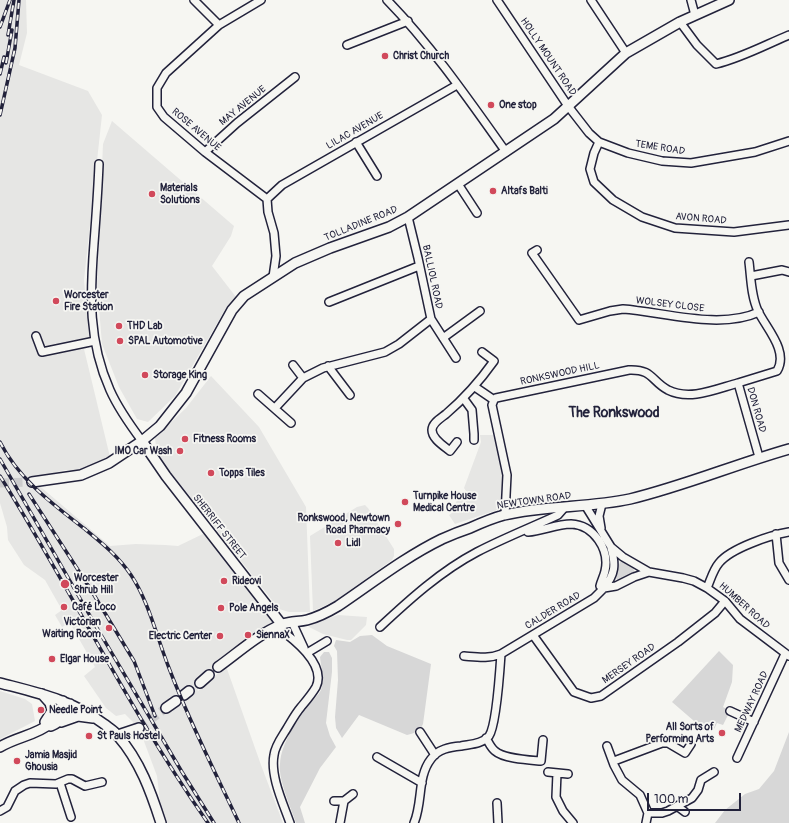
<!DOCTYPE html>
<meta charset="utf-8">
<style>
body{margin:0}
#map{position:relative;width:789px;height:823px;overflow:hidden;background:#f6f6f2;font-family:Pangolin,sans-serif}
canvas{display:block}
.scale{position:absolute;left:647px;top:793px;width:94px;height:18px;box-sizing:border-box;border:2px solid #22223b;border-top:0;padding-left:5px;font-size:12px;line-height:14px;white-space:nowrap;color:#22223b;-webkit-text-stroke:3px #f6f6f2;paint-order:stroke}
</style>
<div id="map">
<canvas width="789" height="823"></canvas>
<div class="scale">100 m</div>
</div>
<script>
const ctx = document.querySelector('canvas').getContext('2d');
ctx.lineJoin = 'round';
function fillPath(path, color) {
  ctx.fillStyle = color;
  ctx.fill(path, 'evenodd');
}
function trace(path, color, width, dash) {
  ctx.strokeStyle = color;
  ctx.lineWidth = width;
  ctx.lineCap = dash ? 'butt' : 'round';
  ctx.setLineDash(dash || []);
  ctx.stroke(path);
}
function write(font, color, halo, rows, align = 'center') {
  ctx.font = font + ' Pangolin,sans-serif';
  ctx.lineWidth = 3.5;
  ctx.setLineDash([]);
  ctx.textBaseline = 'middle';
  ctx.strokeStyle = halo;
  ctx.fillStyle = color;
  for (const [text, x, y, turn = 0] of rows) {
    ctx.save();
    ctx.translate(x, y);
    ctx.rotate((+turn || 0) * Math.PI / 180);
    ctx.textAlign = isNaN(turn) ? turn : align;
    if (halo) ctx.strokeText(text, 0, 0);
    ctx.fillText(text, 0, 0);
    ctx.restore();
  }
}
const built = new Path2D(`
 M0,0h26l1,33 -8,32 69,26 14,24 -18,165 6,67 -6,2 26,108 -30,13 -10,2v-2h-5l-19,5 -17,2 81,69 26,-2 29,1 13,1 27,-13 70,90 -80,60 3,8 28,-25 35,99 22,58h-116l-7,-22 -3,-25 -18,-48 -14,-14 -9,2 -10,-8 -22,-32 11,-9 -25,-44 -8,4 -7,-12 7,-5 -17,-30 -21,-15 -16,-25 -1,-13 -7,-24z
 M112,121l122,105 -3,10 -19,30 24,31 -10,11 -51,88 -27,26 -11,-3 -18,-32 -17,-43 -5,-60 6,-140z
 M211,376l48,51 47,80 4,105h-21l-10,-3 -122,-154 -2,-17 31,-30z
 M480,435h13l11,41 -2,26 -2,7 -45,15 -6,-9 6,-4 1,-9 10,-11 -2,-3 17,-46z
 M365,505l3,3 26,41v7l-2,4 -57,41 -22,10 -3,-75 47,-29z
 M338,615l29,2 -1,8 -15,15h-4l-24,-6 -14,-7 2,-3z
 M0,691l25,8 7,5 3,17 -35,18z`);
const green = new Path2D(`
 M622,561l11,7 2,5 -16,9 -4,-5 5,-15z
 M372,635l15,11 44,18 -8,60c-3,7 -8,9 -16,11l-48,-20 -17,23 -6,-10 -1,-11 3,-37 -1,-29 -3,-5 2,-6 14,2 10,-6z
 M719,651l14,14 -1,17 -9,25 7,4 -7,14 -6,-2 -3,6 -20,-8 -22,-19z
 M324,652h5l3,6v14l-6,51 4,13 6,11 -16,21 -20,39 5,16h-9c-5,-15 -18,-44 -16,-59 1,-21 17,-43 29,-60 3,-4 10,-9 12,-14 4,-10 0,-23 -1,-33z
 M789,732v91h-74l10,-13 20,-16 14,-5 15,-18z`);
const secondaryTunnel = new Path2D(`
 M0,483l32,-1
 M139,728l27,-20`);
const street = new Path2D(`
 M194,0l25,25
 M261,0l-42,25 -53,48 -9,15v19l7,10 41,35 62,47 1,13 6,21 2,23 -3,21
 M387,0c44,45 82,100 119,152
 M497,0l71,106 21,27 10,9 29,11 34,8 29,2 64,-11 34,-11
 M591,0l35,53
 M691,0l4,15
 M680,22l17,23 19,19c25,-6 49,-19 73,-29
 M347,45l61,-24
 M356,142l21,34
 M599,142l-5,11 -4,16 4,13 19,18 29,17 33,11 59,4 55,-7
 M205,152l32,-29 58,-46
 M99,164c-1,27 -3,53 -5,79 -4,52 -6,98 16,147 8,18 20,35 32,51
 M458,184l19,29
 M267,199l15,-14 175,-100
 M408,217l10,41 13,61 25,39
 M537,250l-5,3 47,67 31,-9 13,-2c41,3 97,21 136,3
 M749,262c2,16 2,34 9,49 8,17 31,40 19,60l-39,12 21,74
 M751,276l31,-6 7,2
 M329,302l90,-36
 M36,336l6,16 53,-11
 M443,338l37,-27
 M293,365l10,13
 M328,366l22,29
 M475,387l19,13
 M258,394l33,29
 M464,399l8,11 2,24v6
 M275,408l28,-30 20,-10 62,-16 14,-8 32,-25
 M457,442l-7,9c-6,-5 -18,-12 -18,-21 0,-7 9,-12 14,-16 20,-17 33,-32 48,-53l-12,-9
 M585,505l26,42 12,10 26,15 34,6 11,3 13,7 18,13 15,18 49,37
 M505,515l2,-40 -15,-70 2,-5 2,-2 133,-28c24,-1 22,11 39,20 22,11 48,-1 70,-7
 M601,528l-2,-12 3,-12
 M528,532c14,-1 29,-8 43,-8 23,1 39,26 34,47 -1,5 -4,10 -5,15l4,2c11,-14 12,-23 7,-40
 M776,534l3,29 10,17
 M707,588c4,-9 6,-18 12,-25 12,-15 52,-28 70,-31
 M292,622l12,26
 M277,627c15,11 50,37 39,60 -4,7 -10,14 -15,20 -6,7 -10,15 -15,23 -5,8 -11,16 -12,25 -4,21 9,48 16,68
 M380,627c30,-28 61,-56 97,-75 27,-14 55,-25 81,-37l7,-8
 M533,635l41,57 17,6 10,-2 77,-54 37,-29 10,-12
 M307,653l20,-12
 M464,656c13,1 25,3 37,-2l93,-56 10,-10 12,-2 18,-9 15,-5
 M730,711l24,11
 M420,732l15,23
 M486,738c3,5 5,10 9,13 9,8 34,9 46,10l2,-21
 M607,746l7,19 8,15 18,15 8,18 -2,10
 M377,757l45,26
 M737,758l48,-104
 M614,761l48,-18h6l17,10 6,-9
 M548,772l20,2
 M557,773l-1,24 7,14 10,12
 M60,783l11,34
 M334,801h10l9,-7
 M497,803l1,20
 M677,806l8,6
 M0,811l7,-4 8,-16 9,-6 6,-2 26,1 12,-5h4l13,7 17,-4
 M648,813h14l6,-2 24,-13 6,-8 3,-10 13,-8
 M340,823l4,-22
 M414,823c9,-21 3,-46 17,-64 7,-10 19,-12 30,-13 10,-2 21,-2 28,-10 7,-10 11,-67 12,-82`);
const secondary = new Path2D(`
 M142,441l24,35 116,149
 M32,482l49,-7 28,-12 33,-22 18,-15 26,-33 46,-83 12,-14 51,-33 35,-15 59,-21 19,-10 146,-98 72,-66 54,-31 49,-22
 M218,667c21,-15 40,-33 65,-43 8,-3 16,-2 24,-4 11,-3 21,-8 31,-14 34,-23 67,-49 104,-67 9,-4 19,-8 28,-11 11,-5 23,-10 34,-13 42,-10 85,-7 126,-16 54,-13 106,-35 159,-50
 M0,683c38,10 72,17 104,41 5,4 11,7 14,12 22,25 33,56 43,87
 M200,683l9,-8
 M42,694l8,9 2,8 -7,11
 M184,695l5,-4
 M166,708l10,-7
 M61,722l17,-6 15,2
 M51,726c12,-6 15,-10 19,-22
 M118,735l21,-7
 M0,747c16,-10 37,-12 51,-24 6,-6 10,-14 12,-22`);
const rail = new Path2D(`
 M0,27l10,-27
 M8,35l6,-35
 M6,63l6,-33
 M0,74l4,-17
 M0,115l15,-67 4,-48
 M0,442c19,38 54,63 86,88 17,14 33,27 45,45 18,27 26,63 38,93 20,53 46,104 70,155
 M0,459l97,169 85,144 32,51
 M0,476c71,114 130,236 208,347
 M29,494l62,96 43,71 21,55`);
const markers = [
 [385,56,4,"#d1495b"],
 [491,105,4,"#d1495b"],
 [493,191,4,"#d1495b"],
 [152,194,4,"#d1495b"],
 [56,301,4,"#d1495b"],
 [119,326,4,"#d1495b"],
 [120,341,4,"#d1495b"],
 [145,375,4,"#d1495b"],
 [185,439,4,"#d1495b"],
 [180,451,4,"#d1495b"],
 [211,473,4,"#d1495b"],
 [405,502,4,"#d1495b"],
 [398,524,4,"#d1495b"],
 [338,543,4,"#d1495b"],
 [224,581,4,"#d1495b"],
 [65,584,5,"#d1495b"],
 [64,607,4,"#d1495b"],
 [221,608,4,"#d1495b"],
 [109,628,4,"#d1495b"],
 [248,635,4,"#d1495b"],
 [220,636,4,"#d1495b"],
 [52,659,4,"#d1495b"],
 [41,710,4,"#d1495b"],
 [722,733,4,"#d1495b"],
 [89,736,4,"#d1495b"],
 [17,761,4,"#d1495b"]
];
const poiNames = [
 ["Christ Church",393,56],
 ["One stop",499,105],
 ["Materials",160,188],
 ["Solutions",160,200],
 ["Altafs Balti",501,191],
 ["Worcester",64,295],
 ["Fire Station",64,307],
 ["THD Lab",127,326],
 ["SPAL Automotive",128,341],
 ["Storage King",153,375],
 ["Fitness Rooms",193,439],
 ["IMO Car Wash",172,451,"right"],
 ["Topps Tiles",219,473],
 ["Turnpike House",413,496],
 ["Medical Centre",413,508],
 ["Ronkswood, Newtown",390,518,"right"],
 ["Road Pharmacy",390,530,"right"],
 ["Lidl",346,543],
 ["Worcester",74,578],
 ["Shrub Hill",74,590],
 ["Rideovi",232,581],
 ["Café Loco",72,607],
 ["Pole Angels",229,608],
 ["Victorian",101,622,"right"],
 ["Waiting Room",101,634,"right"],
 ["SiennaX",256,635],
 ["Electric Center",212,636,"right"],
 ["Elgar House",60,659],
 ["Needle Point",49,710],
 ["All Sorts of",714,727,"right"],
 ["Performing Arts",714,739,"right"],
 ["St Pauls Hostel",97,736],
 ["Jamia Masjid",25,755],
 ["Ghousia",25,767]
];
const streetNames = [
 ["HOLLY MOUNT ROAD",548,57,56],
 ["MAY AVENUE",243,106,-39],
 ["ROSE AVENUE",196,130,40],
 ["LILAC AVENUE",355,131,-30],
 ["TEME ROAD",660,148,9],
 ["AVON ROAD",701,219,5],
 ["TOLLADINE ROAD",361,224,-22],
 ["BALLIOL ROAD",432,277,78],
 ["WOLSEY CLOSE",670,305,7],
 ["RONKSWOOD HILL",560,374,-12],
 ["DON ROAD",756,410,74],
 ["NEWTOWN ROAD",534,501,-8],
 ["SHERRIFF STREET",219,527,52],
 ["HUMBER ROAD",744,606,42],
 ["CALDER ROAD",553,611,-31],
 ["MERSEY ROAD",629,664,-35],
 ["MEDWAY ROAD",752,702,-65]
];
const districtNames = [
 ["The Ronkswood",614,413]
];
fillPath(built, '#e6e6e4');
fillPath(green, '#d7d7d7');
trace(secondaryTunnel, '#cccccd', 9, [9, 4.5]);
trace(street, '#22223b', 10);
trace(secondary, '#22223b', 12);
trace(street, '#f6f6f2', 7);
trace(secondary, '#f6f6f2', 9);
trace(rail, '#22223b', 3.5);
trace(rail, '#f6f6f2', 2, [6]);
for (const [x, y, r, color] of markers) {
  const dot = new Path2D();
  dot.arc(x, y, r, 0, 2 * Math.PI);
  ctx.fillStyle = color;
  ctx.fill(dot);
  trace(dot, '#f6f6f2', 1.5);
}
write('bold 10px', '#22223b', '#f6f6f2', poiNames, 'left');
write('10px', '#22223b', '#f6f6f2', streetNames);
write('bold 14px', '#22223b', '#f6f6f2', districtNames);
</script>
